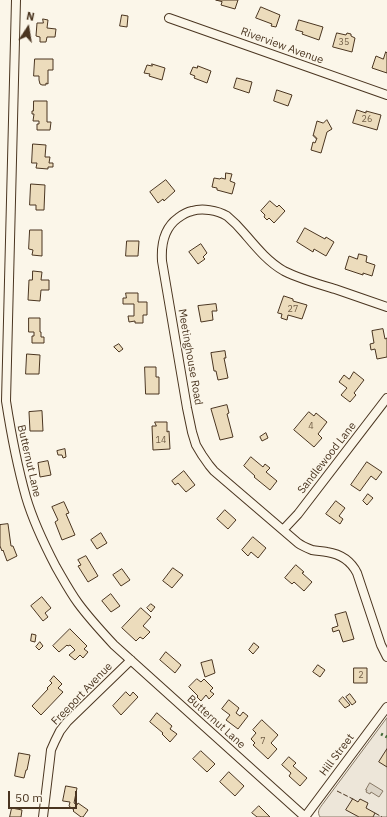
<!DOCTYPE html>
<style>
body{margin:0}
#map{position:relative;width:387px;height:817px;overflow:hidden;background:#fbf6e9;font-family:"IBM Plex Sans",sans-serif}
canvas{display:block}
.north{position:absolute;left:8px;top:8px;width:40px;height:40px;-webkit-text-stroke:3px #fbf6e9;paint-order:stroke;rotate:12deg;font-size:11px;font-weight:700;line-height:16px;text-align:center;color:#4a3520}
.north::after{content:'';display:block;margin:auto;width:14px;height:18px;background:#4a3520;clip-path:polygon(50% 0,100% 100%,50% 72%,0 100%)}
.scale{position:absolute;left:8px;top:791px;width:69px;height:18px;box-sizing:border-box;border:2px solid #4a3520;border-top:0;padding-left:5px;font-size:12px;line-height:14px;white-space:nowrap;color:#4a3520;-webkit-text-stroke:3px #fbf6e9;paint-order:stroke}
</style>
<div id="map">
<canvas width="387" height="817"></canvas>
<div class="north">N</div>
<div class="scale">50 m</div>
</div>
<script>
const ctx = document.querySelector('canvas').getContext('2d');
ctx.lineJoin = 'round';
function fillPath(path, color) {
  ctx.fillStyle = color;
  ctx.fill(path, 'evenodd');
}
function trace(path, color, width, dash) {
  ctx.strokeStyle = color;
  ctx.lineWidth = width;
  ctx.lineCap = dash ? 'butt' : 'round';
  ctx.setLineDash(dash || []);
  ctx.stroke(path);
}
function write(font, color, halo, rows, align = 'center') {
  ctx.font = font + ' "IBM Plex Sans",sans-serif';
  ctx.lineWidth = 3;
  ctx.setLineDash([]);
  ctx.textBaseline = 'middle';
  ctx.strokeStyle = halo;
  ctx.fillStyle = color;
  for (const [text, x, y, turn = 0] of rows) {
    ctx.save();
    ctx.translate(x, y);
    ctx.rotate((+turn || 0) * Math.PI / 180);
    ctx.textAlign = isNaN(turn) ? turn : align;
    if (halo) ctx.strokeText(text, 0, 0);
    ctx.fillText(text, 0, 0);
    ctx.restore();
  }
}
const green = new Path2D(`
 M387,718v99h-67c-3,-5 -1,-8 2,-12z`);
const water = new Path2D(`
 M370,783l13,8 -4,6 -8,-5 -1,2 -4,-2 1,-2h-1z`);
const building = new Path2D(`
 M216,0h22l-3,9 -14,-4 1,-3z
 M261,7l19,8 -4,12 -5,-1 1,-2 -16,-6z
 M122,15l6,1 -1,11 -7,-1z
 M43,19l5,1 -1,8 9,1 -1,8h-8l-1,5h-6v-5l-4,-1 1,-13h6z
 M299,20l24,7 -4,13 -17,-6 1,-2 -7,-2z
 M337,33l9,2 1,-2 4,1v2l4,2 -3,14 -19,-5z
 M386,52l1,1v20l-15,-5 4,-12 7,3z
 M35,59h18v11h-5v14l-2,-1v2h-4l-2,-1 -1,-4v-4h-5z
 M152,64l13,4 -3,12 -13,-4 1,-2 -6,-1 3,-8 5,1z
 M198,66l13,5 -4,12 -13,-5 1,-2 -5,-2 3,-7 4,1z
 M237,78l15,4 -3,11 -15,-5z
 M277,90l15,5 -4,11 -14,-5z
 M34,101h13v21h4l-1,8h-13v-6h2v-3h-6l1,-7h-2v-3h1z
 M357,110l9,3v-2l15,4 -4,15 -24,-7z
 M327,120l5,9 -5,3 -6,21 -10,-3 2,-8 2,1 2,-5h-2v-2h-2l4,-15 6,2z
 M33,144l13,1 -1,12h5l-1,6h4v4h-5v2l-12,-1 1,-5h-5z
 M226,173l6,1 -2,7 5,2 -3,11 -15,-4v-2l-5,-1 2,-9 6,1 1,-1 4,1z
 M166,180l9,11 -11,10 -1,-2 -5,4 -8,-11z
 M31,184l14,1 -1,25h-8v-5h-6z
 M270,201l7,6 2,-2 6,6 -11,12 -5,-5 -2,2 -3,-3 1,-2 -4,-4z
 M305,228l20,11 1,-2 8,5 -8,14 -12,-7 -1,3 -16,-10z
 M30,230h12v26l-10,-1 1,-5 -4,-1z
 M127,241h12l-1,15h-12z
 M201,244l6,9 -4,4 2,2 -7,5 -9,-12z
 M359,254l8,2 -1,6 9,3 -3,11 -9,-3v2l-18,-6 4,-13 8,3z
 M33,271l9,1 -1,8h8v10h-8l-1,11 -12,-1 1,-20h3z
 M126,293h12v9h9v13h-4v8h-8v-2l-6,1 -1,-6h6v-12h-11v-6h3z
 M284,296l9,3v2l14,4 -5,14 -14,-4 -1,5 -6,-2 1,-4 -4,-1z
 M216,304l1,7h-5l1,9 -12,2 -3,-16z
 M29,318h11v14h1v5h3v6h-12v-7h2v-4h-5z
 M383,329l2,10 2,-1v19l-10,2 -2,-10 -4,1 -1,-6 4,-1 -2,-12z
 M119,344l4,5 -4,3 -5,-5z
 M225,351l1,7h-2l4,20 -10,2 -2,-9h-2l-3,-18z
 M27,354l13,1 -1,19h-13z
 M145,367h11v10h3v17h-13z
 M354,372l10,8 -10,13 2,2 -6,7 -9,-7 6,-7 -8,-6 5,-7 5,4z
 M227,405l2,8 -2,1 6,23 -13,3 -9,-31z
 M42,411l1,20h-13l-1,-19z
 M309,412l5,4 2,-3 11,9 -9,12 4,4 -8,9 -20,-17z
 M155,422h12v10l2,-1 1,18 -17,1 -1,-24h4z
 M266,433l2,5 -6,3 -2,-4z
 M65,449l1,8 -3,1 -1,-3h-4l-1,-4z
 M251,457l12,10 2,-3 5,4 -4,4 11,9 -7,9 -16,-13 1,-1 -11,-10z
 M48,461l3,14 -11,2 -2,-14z
 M367,462l15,10 -6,8 -5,-4 -11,15 -9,-6z
 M184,471l11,14 -9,7 -8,-9 -3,2 -3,-4z
 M368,494l5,4 -6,7 -4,-4z
 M336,501l9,7 -6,8 4,3 -3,5 -14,-10z
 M64,502l5,11 -3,1 9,21 -13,5 -7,-18 3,-2 -6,-13z
 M225,510l11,10 -8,9 -11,-10z
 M8,524l3,22h2l4,10 -10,5 -4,-11 -1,1 -2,-5v-21z
 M101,533l6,10 -10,6 -6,-9z
 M253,537l13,11 -8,10 -7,-6 -3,4 -6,-6z
 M86,556l12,20 -10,6 -10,-16 3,-1 -3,-5z
 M296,565l8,7 -2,1 10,9 -8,9 -10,-9 -2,2 -7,-6z
 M173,568l10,7 -11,13 -9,-7z
 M122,569l8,11 -9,6 -8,-11z
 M111,594l9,12 -9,6 -9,-11z
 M42,597l9,11 -6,5 3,4 -5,4 -12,-15z
 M151,604l4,3 -4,5 -4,-4z
 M141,608l10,9 -8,9 7,6 -7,7 -3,-2 -4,4 -14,-13z
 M346,612l8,27 -11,3 -4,-12 -6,2 -1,-4 6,-2 -3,-11z
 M70,629l17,17 -3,3 4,3 -5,6 -3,-3 -5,5 -6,-5 6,-5 -5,-5 -2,1 -1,-1 -8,7 -6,-6z
 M32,634l4,1 -1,7 -4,-1z
 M40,642l3,4 -4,4 -3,-3z
 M254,643l5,4 -6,7 -4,-4z
 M166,652l15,13 -6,8 -15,-13z
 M212,660l3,13 -10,4 -4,-14z
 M318,665l7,5 -5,7 -7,-5z
 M354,668h13v15h-13z
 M54,676l8,8 -4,4 5,4 -22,23 -9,-9 16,-17 -1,-1 5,-5 -2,-2z
 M197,679l4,3 3,-3 9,9 -3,3 4,3 -5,5 -3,-4 -5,6 -4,-4 1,-1 -9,-9z
 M126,692l4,4 3,-4 5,5 -17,18 -8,-9z
 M350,694l6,8 -4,3 -6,-8z
 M343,697l7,8 -5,3 -6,-7z
 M229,700l10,8 -3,5 4,3 3,-4 5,4 -10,13 -12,-9 4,-5 -8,-6z
 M157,713l15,13 -2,3 7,5 -7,8 -8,-8 1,-1 -13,-11z
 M262,720l16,15 -7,8 6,6 -9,10 -15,-14 2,-2 -4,-4 5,-6 -3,-3z
 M387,749v18l-8,-5z
 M201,751l14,13 -8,8 -14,-13z
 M19,753l11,2 -3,15h-1l-2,8 -9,-2z
 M289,757l7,6 -3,3 14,12 -7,8 -11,-10 2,-3 -9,-8z
 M229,772l15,14 -9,10 -15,-14z
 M66,786l11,2 -3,15 3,2 1,-2 10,7 -5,7h-2l-8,-6 1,-1 -5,-4 1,-4 -7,-1z
 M353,799l5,3 2,-3 8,4 -2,5 9,5 -2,4h-14l-13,-7z
 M259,806l11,11h-13l-5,-4z
 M12,808l10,2 -1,7h-11z`);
const minor = new Path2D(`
 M16,0l-10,401c5,32 11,64 20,96 7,24 18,47 30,70 7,12 14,25 22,36 11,15 23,28 36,42l191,172
 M169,18l218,77
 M387,307c-17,-6 -35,-12 -52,-18 -17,-5 -35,-10 -51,-18 -16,-9 -28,-24 -40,-38 -5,-6 -11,-12 -17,-17 -10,-6 -25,-8 -35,-5 -5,1 -10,4 -14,7 -14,10 -17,27 -16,43l25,147 5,24 4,13 6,10 7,10 5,6 84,72c4,3 9,5 14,7 5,1 10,1 15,2 13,2 24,9 30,21l24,72 6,12
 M283,530l15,-16 89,-116
 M43,817l7,-58 1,-9 4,-9 5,-10 7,-9 64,-62
 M305,817l82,-110`);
const hedge = new Path2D(`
 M381,734l6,3`);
const fence = new Path2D(`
 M337,791l16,8
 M375,813l7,4`);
const numberNames = [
 ["35",344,42],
 ["26",367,119],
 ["27",293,309],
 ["4",311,426],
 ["14",161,440],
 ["2",361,675],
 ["7",263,741]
];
const streetNames = [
 ["Riverview Avenue",282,46,20],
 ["Meetinghouse Road",190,357,80],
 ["Sandlewood Lane",327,458,-52],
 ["Butternut Lane",29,461,77],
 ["Freeport Avenue",82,694,-46],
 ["Butternut Lane",216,722,42],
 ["Hill Street",337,755,-53]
];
fillPath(green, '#ede6d9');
trace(green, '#887966', 1);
fillPath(water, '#dcd4c6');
trace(water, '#887966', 1);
fillPath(building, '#ecdcbc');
trace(building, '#4a3520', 1);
trace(minor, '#4a3520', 10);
trace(minor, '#fbf6e9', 8);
trace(hedge, '#436837', 3, [2, 3]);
trace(fence, '#4a3520', 1, [5, 2]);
write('9px', '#725f47', null, numberNames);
write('11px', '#4a3520', '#fbf6e9', streetNames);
</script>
